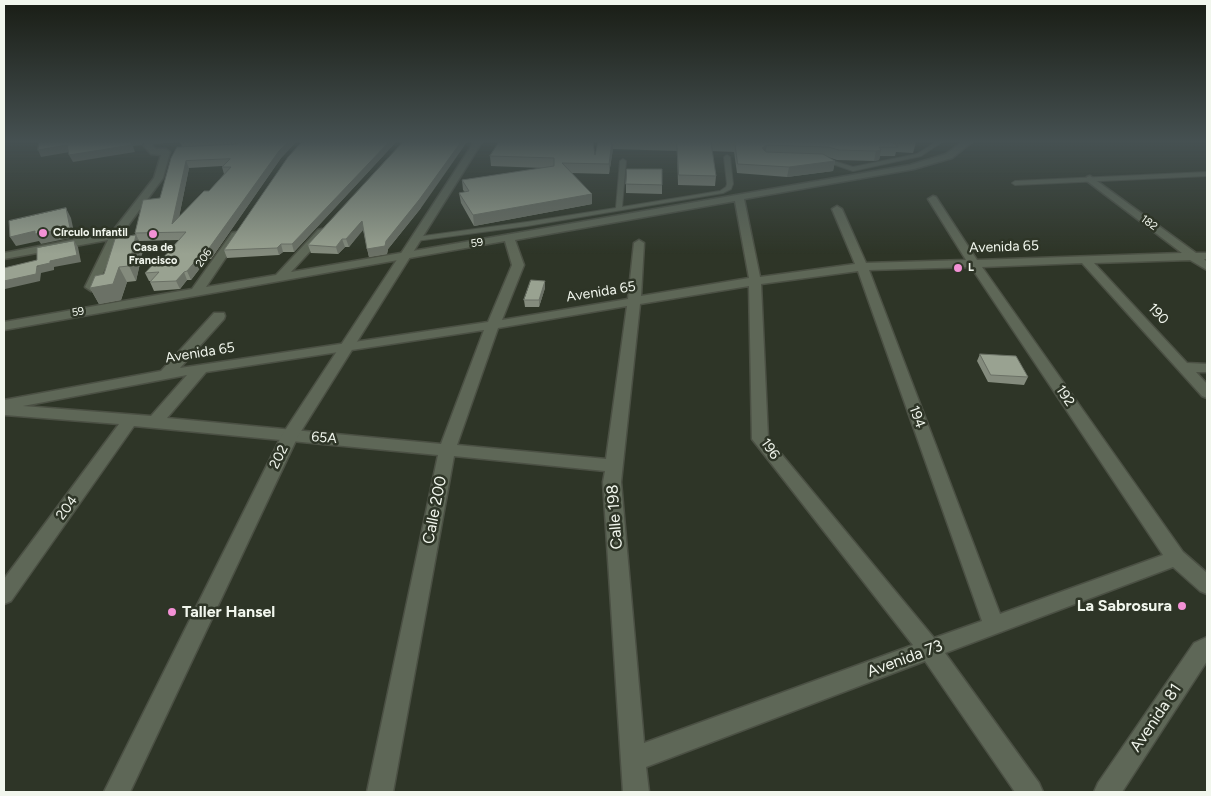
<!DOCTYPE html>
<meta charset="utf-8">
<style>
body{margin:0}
#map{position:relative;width:1211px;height:796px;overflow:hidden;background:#2e3527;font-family:Figtree,sans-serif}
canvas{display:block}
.frame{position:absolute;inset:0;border:5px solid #f1f6ed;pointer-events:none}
</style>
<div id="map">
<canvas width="1211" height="796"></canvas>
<div class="frame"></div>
</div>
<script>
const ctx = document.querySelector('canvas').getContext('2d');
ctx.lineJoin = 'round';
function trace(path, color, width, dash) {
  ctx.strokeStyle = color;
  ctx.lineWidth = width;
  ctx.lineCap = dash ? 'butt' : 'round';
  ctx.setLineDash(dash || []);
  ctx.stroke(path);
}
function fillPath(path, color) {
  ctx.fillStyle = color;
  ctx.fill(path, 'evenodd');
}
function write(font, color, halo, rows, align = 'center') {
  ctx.font = font + ' Figtree,sans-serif';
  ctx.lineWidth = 5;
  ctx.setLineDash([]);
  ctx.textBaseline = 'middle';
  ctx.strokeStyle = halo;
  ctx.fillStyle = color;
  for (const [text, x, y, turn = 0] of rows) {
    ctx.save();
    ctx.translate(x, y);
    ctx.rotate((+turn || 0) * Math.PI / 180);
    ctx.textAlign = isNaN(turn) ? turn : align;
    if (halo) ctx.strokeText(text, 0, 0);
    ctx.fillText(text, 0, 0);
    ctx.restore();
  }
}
const lane = new Path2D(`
 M936,142h6l-21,14 -68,15 -32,-11 3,-2 29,9 64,-13z
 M727,155l3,2 3,27 -2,5 -8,4 -196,33 -111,15 -3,-2 3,-2 111,-15 89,-14 4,-47 3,-2 3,2 -4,46 98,-16 6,-4 1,-3 -3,-27z
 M1207,172v4l-192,9 -3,-2 3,-2z`);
const street = new Path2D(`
 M146,142h8l-2,4 4,3h10l4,3 -7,26 -42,57 -26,55 -4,1 -6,-4 23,-47 -104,19v-6l108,-21 42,-54 7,-23 -10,-1 -7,-8z
 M962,142h10l-20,16 -38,11 -170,30 16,78 95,-13 -23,-55 5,-3 5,3 24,54 100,-3 -38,-61 5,-3 3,1 41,63 205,-7 -95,-72v-4l3,-1 106,77h11v6h-3l3,3v8l-17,-10 -96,3 93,100 20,1v8h-11l11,12v14l-5,-2 -120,-133 -100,4 201,285 24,21v21l-7,-3 -27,-24 -228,86 94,130 4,9h-28l-90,-131 -279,106 3,25h-26l-20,-310 2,-11 -151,-15 -61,336h-26l71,-337 -304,-29 -123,175 -7,3v-25l115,-155 -114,-9 -1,-15 157,-29 53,-58h10l1,3 -1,3 -44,49 308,-46 24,-57 -7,-24 -501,89v-8l188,-33 40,-56 4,-1 5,3 -35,52 70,-12 42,-45 4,-1 5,3 -1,2 -35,38 619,-107 36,-11zM735,201l14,77 -108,18 3,-53 -5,-3 -5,3 -6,56 -126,21 22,-55 -9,-25zM971,267l192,288 -163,59 -131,-344zM858,271l124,350 -48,17 -166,-200 -7,-154zM749,286l3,153 161,206 -269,98 -23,-261 19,-178zM627,306l-21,153 -149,-14 41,-117zM484,330l-43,114 -274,-26 39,-46zM187,375l-36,41 -128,-10z`);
const secondary = new Path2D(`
 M474,142h8l-184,294 -168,356h-26l178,-357z
 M1207,637v24l-85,131h-28l4,-9 96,-140z`);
const wall = new Path2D(`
 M180,142h116l-15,16 -70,101h-4l-16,21h-4l-7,9 -26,2 -4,-9 1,-1h-2l-4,-8 18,-15 16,-18 -40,1 -4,-8 25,-35 22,-51zM222,166v1l2,7 -15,17 -30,26 10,-49z
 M302,142h94l-102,110h-11l-4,3 -52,3 -3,-8z
 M598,142h317l1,1 -3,10 -17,-1 -1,4h-15l-1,4 -5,1 -37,-1 -9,-3 7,4 -2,10 -46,6 -50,-4 -3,-21 -22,-1 4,25 -1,10 -37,-1 -1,-34 -64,-2 -4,25 -37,-1 20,31 -118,22 -13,-23 -2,-10 6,-1 -2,-2 -1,-10 80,-12 -51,-2 -1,-10 105,-1z
 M626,184l36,1v9l-36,-1z
 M421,208l-33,41 -1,5 -18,3 -6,-28 -14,18h-4l-7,7 -27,-1 -3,-8z
 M136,235l7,15 -7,31 -9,1 -6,18 -22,4 -9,-16 14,-14z
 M545,281v7l-6,19h-14l-1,-7z
 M980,354l48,23 -4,8 -36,-3 -11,-21z`);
const shadedWall = new Path2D(`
 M131,142h13l-2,3 -9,1 2,6 -62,10 -4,-7z
 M154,142h22l-21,2z
 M288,142h8l-15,16 -70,101 -4,-8 72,-100z
 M389,142h7l-102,110 -2,-8z
 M461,142h6l-46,66 -33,41 -1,5 -18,3 -2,-8z
 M612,142l1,7 -4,25v-10z
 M67,145l3,7 -29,5 -3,-7z
 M767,145l-2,9 -3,-6z
 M881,150l-2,10 -5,1 2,-10z
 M186,161l3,7 -13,64 -4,-8z
 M835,161l-2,10 -46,6 2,-10z
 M592,194v10l-118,22 -1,-11z
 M66,208l5,10 4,19 -34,7 -2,-3 -23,5 -6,-9z
 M362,221l2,8 -15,18 -3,-8z
 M136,235l7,15 -7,31 -7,-15z
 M342,239l3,8 -7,7 -2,-7z
 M74,241l4,6 3,15 -27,5v3l-13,3 -1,8 -35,8 -1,-2v-6l46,-20z
 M281,244l2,8 -4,3 -2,-7z
 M204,251l3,8 -16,21 -4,-9z
 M119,267l8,15 -6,18 -22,4 -9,-16z
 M184,272l3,8 -7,9 -4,-8z
 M545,281v7l-6,19v-7z`);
const building = new Path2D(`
 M39,142h92l1,3 -63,10 -2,-10 -29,5z
 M240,142h48l-9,9 -72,100h-3l-17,20 -3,1 -8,9 -26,1 9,-10 -14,1 14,-15h4l23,-26 -51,1 8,-33 17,-2 11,-40 6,-11 60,-3zM230,159l-8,8h9l-22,24h-5l-32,33 14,-63z
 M302,142h87l-97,102h-11l-4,4 -53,2 64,-93z
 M403,142h58l-42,58 -33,41 -1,5 -18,3 -5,-28 -16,18h-4l-6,8 -28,-2z
 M499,142h94l2,13 3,-13h14l-3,22 -47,-1 30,31 -119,21 -14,-22 10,-2 -7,-11 92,-14v-8l-64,-2z
 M677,142h34l5,34 -37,-1z
 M735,142h180l1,1h-23l5,4h-19l2,3 -5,1 -37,-1 -11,-3 -61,-2 -5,3 4,4 57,2 12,7 -46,6 -51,-3z
 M627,169h35v16l-36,-1z
 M66,208l4,20 -35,6v-3l-25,6 -1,-16z
 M136,235l-7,31 -10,1 -6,17 -23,4 5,-12 9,-2 11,-35z
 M74,241l3,14 -27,6v2l-13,3 -1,8 -32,7v-13l33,-8v-12z
 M531,280l14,1 -6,19h-15z
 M980,354l36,2 12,21 -37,-2z`);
const markers = [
 [43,233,5,"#f391d5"],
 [153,234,5,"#f391d5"],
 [958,268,5,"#f391d5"],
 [1182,606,5,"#f391d5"],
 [172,612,5,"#f391d5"]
];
const farStreetnames = [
 ["182",1149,223,37],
 ["59",477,243,-9],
 ["206",204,258,-56],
 ["59",78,312,-10]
];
const farPoinames = [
 ["Círculo Infantil",53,233],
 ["Casa de",153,248,"center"],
 ["Francisco",153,261,"center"],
 ["L",968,268]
];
const streetNames = [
 ["Avenida 65",1004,247,-2],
 ["Avenida 65",601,292,-9],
 ["190",1158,314,47],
 ["Avenida 65",200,353,-9],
 ["192",1065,396,56],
 ["194",917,417,70],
 ["65A",324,438,5],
 ["196",770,449,55],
 ["202",279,457,-64],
 ["204",67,508,-54]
];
const nearStreetnames = [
 ["Calle 200",435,510,-79],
 ["Calle 198",615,517,-94],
 ["Avenida 73",905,659,-20],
 ["Avenida 81",1156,718,-56]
];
const nearPoinames = [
 ["La Sabrosura",1172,606],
 ["Taller Hansel",182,612,"left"]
];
trace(lane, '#4b5044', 2);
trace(street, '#4b5044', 3);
trace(secondary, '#4b5044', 3);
fillPath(lane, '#5e6757');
fillPath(street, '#5e6757');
fillPath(secondary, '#5e6757');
fillPath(wall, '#848b7d');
fillPath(shadedWall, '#6b7166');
fillPath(building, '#99a291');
trace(building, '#6b7166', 1);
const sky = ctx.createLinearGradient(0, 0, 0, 254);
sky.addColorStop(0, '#191d15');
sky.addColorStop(0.56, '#465152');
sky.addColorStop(1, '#46515200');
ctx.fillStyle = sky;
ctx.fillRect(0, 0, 1211, 254);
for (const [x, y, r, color] of markers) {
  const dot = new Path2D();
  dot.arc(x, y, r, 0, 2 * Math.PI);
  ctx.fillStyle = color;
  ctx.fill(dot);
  trace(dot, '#2e3527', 2);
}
write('11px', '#f1f6ed', '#2e3527', farStreetnames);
write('bold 11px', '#f1f6ed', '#2e3527', farPoinames, 'left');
write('14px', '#f1f6ed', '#2e3527', streetNames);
write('16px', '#f1f6ed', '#2e3527', nearStreetnames);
write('bold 16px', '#f1f6ed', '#2e3527', nearPoinames, 'right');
</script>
